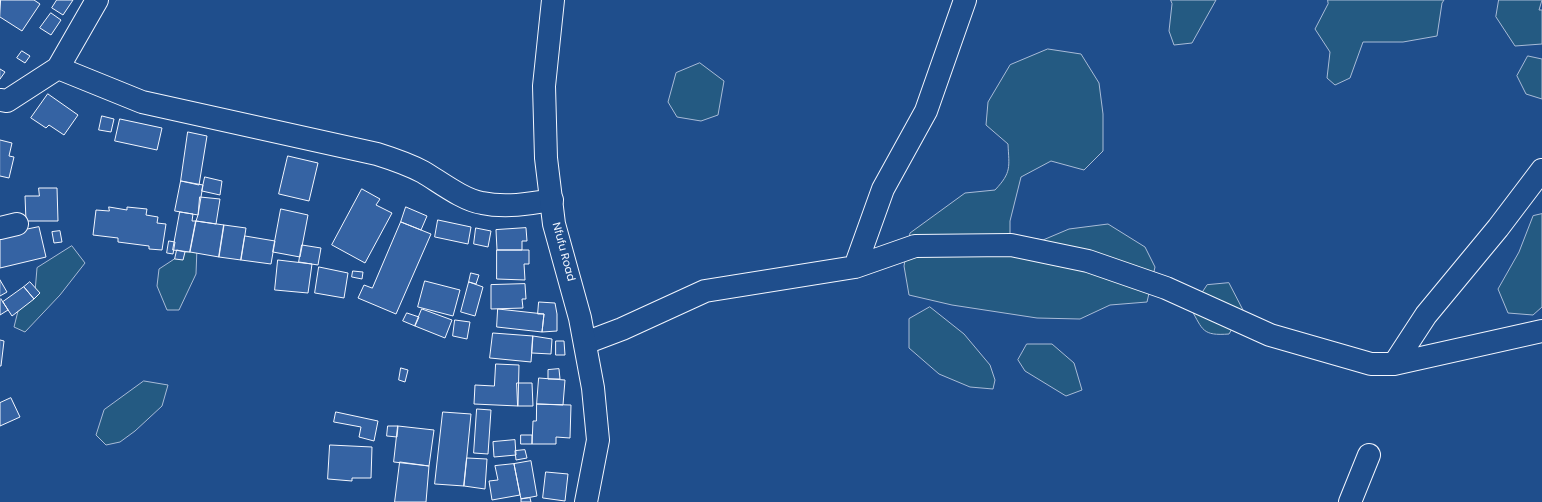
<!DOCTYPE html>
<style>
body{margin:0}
canvas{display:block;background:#1f4e8c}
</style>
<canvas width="1542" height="502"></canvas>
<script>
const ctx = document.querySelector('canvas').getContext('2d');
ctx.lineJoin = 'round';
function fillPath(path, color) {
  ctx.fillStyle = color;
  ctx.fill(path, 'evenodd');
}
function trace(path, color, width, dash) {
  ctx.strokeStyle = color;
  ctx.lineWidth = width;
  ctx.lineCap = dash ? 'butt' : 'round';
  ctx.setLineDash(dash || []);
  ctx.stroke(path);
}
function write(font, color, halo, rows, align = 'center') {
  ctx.font = font + ' Poppins,sans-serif';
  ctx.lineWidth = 3;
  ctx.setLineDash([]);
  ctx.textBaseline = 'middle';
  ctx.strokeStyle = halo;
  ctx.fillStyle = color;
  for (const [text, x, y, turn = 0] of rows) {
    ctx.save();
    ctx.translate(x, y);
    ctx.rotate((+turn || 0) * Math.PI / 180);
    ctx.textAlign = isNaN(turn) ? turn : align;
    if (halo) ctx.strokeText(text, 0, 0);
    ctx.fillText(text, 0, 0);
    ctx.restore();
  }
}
const green = new Path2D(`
 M1171,0h45l-24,43 -18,2 -5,-14 3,-27z
 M1328,0h116l-2,3 -5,33 -34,6h-40l-13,36 -15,7 -8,-7 3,-26 -15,-23 13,-25z
 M1499,0h43l-3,10h3v34l-27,2 -19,-29z
 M1048,49l33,5 18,29 4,31v37l-19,19 -33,-9 -30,16 -11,44v14l33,5 26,-11 39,-5 37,23 10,20 -8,35 -37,3 -30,14 -43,-1 -85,-13 -43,-10 -5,-29 6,-33 55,-40 30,-3c17,-18 14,-23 13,-46l-22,-19 2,-23 22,-37z
 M1528,56l14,3v40l-16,-5 -9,-18z
 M700,63l24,18 -6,34 -17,6 -24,-4 -9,-15 8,-29z
 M1542,214v93l-9,8 -25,-2 -10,-24 21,-37 14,-36z
 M72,246l13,17 -25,32 -35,37 -11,-5 4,-16 17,-19 2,-24z
 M197,248l-1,26 -17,36h-12l-10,-24 2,-17 26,-17h5z
 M1229,283l14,27 -14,24c-27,2 -26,-4 -38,-25l16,-24z
 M930,307l34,27 26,31 5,15 -2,9 -23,-2 -31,-13 -30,-26v-29z
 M1027,344h25l22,19 8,27 -16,6 -41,-25 -7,-11z
 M144,381l24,4 -6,21 -27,25 -15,11 -14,3 -10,-10 8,-25z`);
const building = new Path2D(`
 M1,0h33l6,4 -18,27 -22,-14z
 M57,0h16l-10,15 -11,-7z
 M51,13l10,7 -10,15 -11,-7z
 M22,51l8,5 -5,7 -8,-5z
 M0,69l5,3 -5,7z
 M48,94l30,21 -14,20 -15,-10 -3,3 -15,-10z
 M102,116l12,3 -3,13 -12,-2z
 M120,119l42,9 -5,22 -42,-9z
 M188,132l19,4 -8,49 -18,-4z
 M0,140l12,3 -3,13 5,1 -5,21 -9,-2z
 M288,156l30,7 -9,38 -30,-7z
 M205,177l17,4 -2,14 -18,-4z
 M181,181l22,4 -5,30 -23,-4z
 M39,188h18l1,33h-32l-1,-25h14z
 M362,189l18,10 -4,6 16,8 -27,50 -33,-18z
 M200,197l20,2 -4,25 -20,-3 2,-6z
 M109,207l18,3v-3l20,2 -1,6 12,2 -1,6 9,1 -4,26 -13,-1v-3l-31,-4v-4l-25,-3 3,-25 13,1z
 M406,207l21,9 -6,14 -20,-8z
 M281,209l27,6 -8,42 -27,-5z
 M180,212l13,2 -1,7h4l-6,31 -17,-2z
 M438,220l33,7 -3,17 -33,-7z
 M196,221l28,4 -5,32 -29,-5z
 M401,222l30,12 -35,80 -38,-16 6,-13 8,3z
 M224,225l22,3 -5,32 -22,-3z
 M39,227l7,30 -46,11v-33z
 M476,228l15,3 -3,16 -14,-3z
 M526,228l1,13h-5v9h-25l-1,-20z
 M60,231l2,11 -8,1 -2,-11z
 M245,236l30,5 -4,23 -30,-4z
 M169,241l6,1 -2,12 -6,-1z
 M302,245l19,3 -3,17 -19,-3z
 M177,250l8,2 -2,8 -8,-1z
 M497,250h32v14h-5l1,16 -28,-1z
 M278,260l34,4 -4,29 -33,-3z
 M319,267l29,6 -4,25 -29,-5z
 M353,271l10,1 -1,7 -10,-2z
 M471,273l8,2 -3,9 -7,-2z
 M0,280l7,12 -7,4z
 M425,281l35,9 -7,26 -35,-9z
 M30,282l10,11 -6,6 -10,-12z
 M469,282l14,5 -8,29 -14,-4z
 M525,284l1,15h-4l1,9 -32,1v-24z
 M24,287l10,12 -22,17 -9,-14z
 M1,299l7,11 -8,5v-15z
 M539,302l16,1 2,11v17l-15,1 2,-18h-6z
 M422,309l30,11 -7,18 -30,-12z
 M498,309l46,5 -2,18 -45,-5z
 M407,313l12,4 -4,9 -12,-5z
 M455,320l15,2 -3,17 -14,-3z
 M493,333l40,3 -2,26 -41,-4z
 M533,336l19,3 -1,15 -19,-1z
 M0,340l4,1 -3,25h-1z
 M556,341h8l1,14h-9z
 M496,364l23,1 -1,41 -44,-2 1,-19 19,1z
 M401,368l7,2 -3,12 -6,-2z
 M559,369l1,10h-12v-9z
 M539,378l26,2 -2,25 -26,-1z
 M517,383h15l1,23h-15z
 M11,398l9,19 -20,9v-23z
 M537,404l34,1 -1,33 -14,-1v7h-24l1,-23h3z
 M477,409l14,1 -3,44 -14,-1z
 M336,412l42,9 -4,20 -15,-4 2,-10 -27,-5z
 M443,412l28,2 -7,72 -29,-2z
 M388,426h10l-1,11 -10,-1z
 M398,426l36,4 -5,36 -35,-4z
 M521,435h11v9h-11z
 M515,440l1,15 -22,2 -1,-15z
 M330,445l42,2 -1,31h-19v3l-24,-2z
 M525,450l2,8 -11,2 -1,-9z
 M467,458l20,1 -2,30 -21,-3z
 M531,461l6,35 -16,3 -7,-35z
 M400,462l29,4 -3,36h-31z
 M514,464l6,31 -28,5 -3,-19 9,-1 -3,-14z
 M546,472l22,2 -3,27 -22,-3z
 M530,498l1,4h-10v-3z`);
const minor = new Path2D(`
 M58,68l39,-68
 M0,100l7,1 51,-33 84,34 235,52c16,5 31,10 46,18 17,10 40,28 59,31 23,5 47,1 70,-3
 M0,228l17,-4
 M855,267l28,-78 43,-78 39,-111
 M585,343l37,-14 83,-38 150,-24 60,-21 96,-1 77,16 78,27 104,47 101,29h23l148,-33
 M1394,364l32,-49 72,-87 44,-58
 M1350,502l19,-47`);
const tertiary = new Path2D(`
 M553,0l-9,86 2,72 8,66 26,94 13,70 5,52 -12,62`);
const streetNames = [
 ["Nfufu Road",563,252,75]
];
fillPath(green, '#245a82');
trace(green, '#a8bbd7', 1);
fillPath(building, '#3563a3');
trace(building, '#f2f6ff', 1);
trace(minor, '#f2f6ff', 24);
trace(tertiary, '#f2f6ff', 24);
trace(minor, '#1f4e8c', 22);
trace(tertiary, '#1f4e8c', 22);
write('11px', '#f2f6ff', '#1f4e8c', streetNames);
</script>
